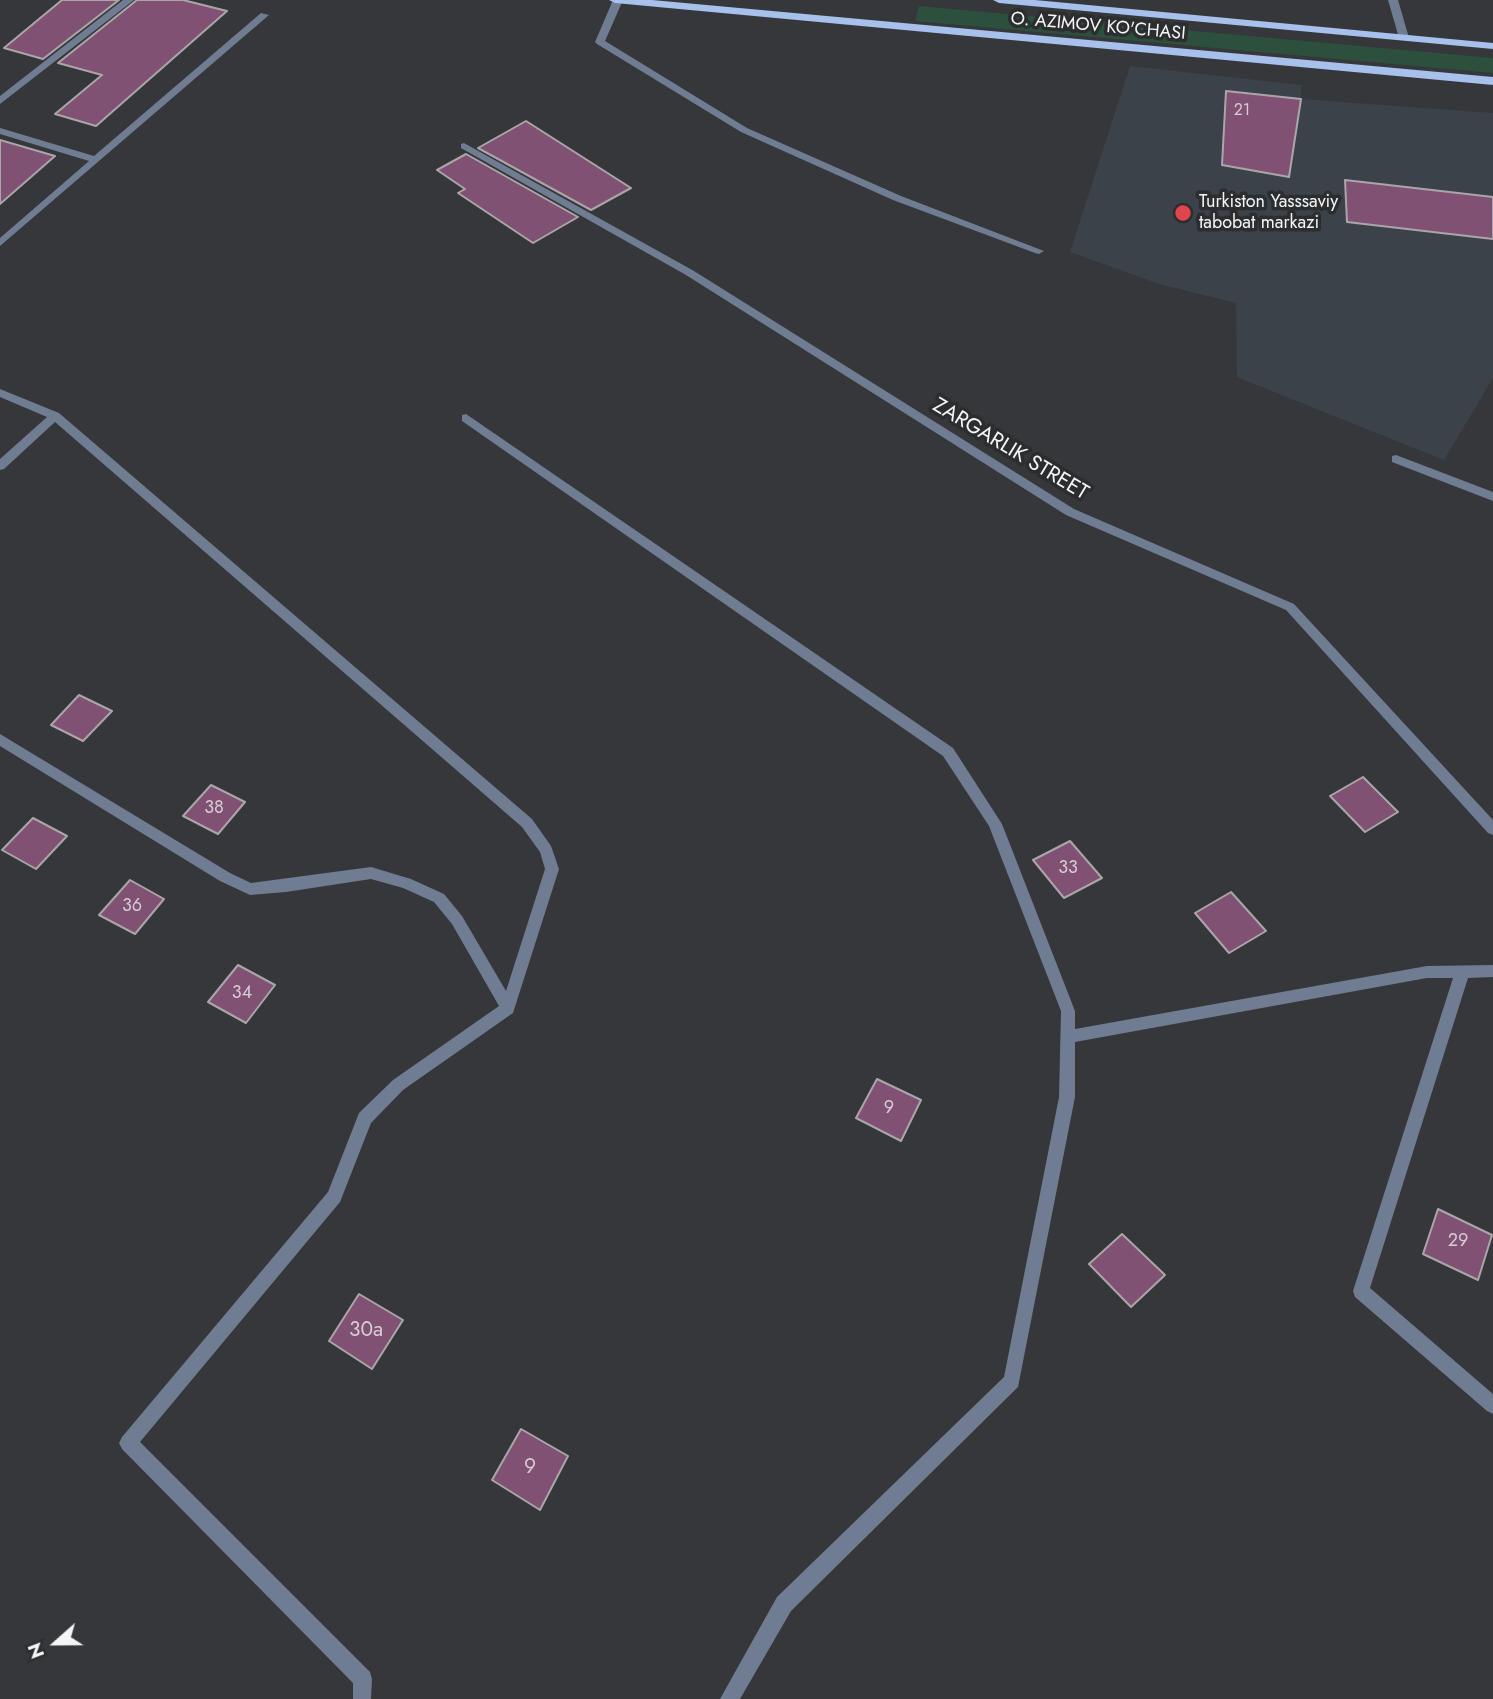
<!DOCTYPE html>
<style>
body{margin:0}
#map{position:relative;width:1493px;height:1699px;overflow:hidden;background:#35373a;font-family:Jost,sans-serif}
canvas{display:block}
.north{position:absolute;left:21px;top:1608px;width:70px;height:70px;-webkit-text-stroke:5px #2b2d2f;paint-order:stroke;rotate:249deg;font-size:19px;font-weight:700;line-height:28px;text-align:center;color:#f4f5f7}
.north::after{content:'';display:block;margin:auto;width:24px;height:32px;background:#f4f5f7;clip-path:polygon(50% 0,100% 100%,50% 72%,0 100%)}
</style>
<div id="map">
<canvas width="1493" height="1699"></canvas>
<div class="north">N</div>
</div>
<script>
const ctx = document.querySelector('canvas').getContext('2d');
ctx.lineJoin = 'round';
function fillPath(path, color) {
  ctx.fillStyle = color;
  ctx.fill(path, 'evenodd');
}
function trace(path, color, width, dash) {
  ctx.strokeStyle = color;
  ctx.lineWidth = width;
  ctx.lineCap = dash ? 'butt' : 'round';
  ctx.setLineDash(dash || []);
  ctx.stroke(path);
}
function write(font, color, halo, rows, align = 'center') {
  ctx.font = font + ' Jost,sans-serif';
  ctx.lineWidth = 7;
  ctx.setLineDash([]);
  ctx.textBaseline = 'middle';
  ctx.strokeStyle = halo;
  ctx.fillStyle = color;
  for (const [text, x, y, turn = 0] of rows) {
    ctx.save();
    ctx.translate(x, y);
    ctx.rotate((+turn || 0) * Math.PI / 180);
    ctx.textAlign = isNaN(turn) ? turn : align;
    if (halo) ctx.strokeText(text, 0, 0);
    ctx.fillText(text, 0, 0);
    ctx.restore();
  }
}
const built = new Path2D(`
 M1130,66l171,19v14l192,14v265l-49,82 -207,-83 -1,-74 -77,-19 -89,-32z`);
const green = new Path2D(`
 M919,6l574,52v15l-578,-52z`);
const building = new Path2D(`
 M62,0h57l-76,59 -39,-11z
 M137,0h46l44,11 -131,115 -41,-12 47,-39 -44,-12z
 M1226,91l75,8 -12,78 -67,-12z
 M526,121l105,67 -40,22 -113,-62z
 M0,140l55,16 -55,48z
 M466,154l112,63 -45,26 -75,-50 7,-4 -28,-19z
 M1345,180l148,17v42l-146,-17z
 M79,695l33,16 -29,30 -32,-16z
 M1363,777l35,35 -33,20 -35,-36z
 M211,785l34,17 -27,32 -35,-18z
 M33,818l34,18 -31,33 -34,-19z
 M1070,841l32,37 -38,20 -31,-38z
 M130,880l34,19 -29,35 -36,-19z
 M1231,892l35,39 -37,22 -34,-40z
 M238,965l37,20 -29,38 -38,-21z
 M877,1079l44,21 -20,41 -45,-23z
 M1438,1209l54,26 -14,45 -55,-26z
 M1122,1234l43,41 -34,32 -42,-43z
 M359,1294l44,26 -31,49 -43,-28z
 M521,1429l47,27 -28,54 -48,-30z`);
const service = new Path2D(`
 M261,13l8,2 -269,231v-8l89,-77 -89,-27v-6l94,28z`);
const minor = new Path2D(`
 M123,0h11l-134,104v-8z
 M613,0h10l-18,41 142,87 154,68 143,55 -5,3 -4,-1 -142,-53 -152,-68 -144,-88 -2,-2z
 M1388,0h10l11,38 -2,2 -8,-2z
 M464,143l230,128 380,238 220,95 199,216v15l-5,-2 -202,-223 -220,-95 -380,-240 -225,-127v-4z
 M0,389l59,24 473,406 19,27 8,23 -46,144 -110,77 -32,33 -31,79 -200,240 230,230 2,7 -1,20h-18v-16l-231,-234 -3,-6 3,-6 206,-245 31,-79 34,-33 106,-74 -47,-82 -18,-22 -31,-14 -32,-9 -85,13 -36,3 -30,-14 -220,-135v-12l230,139 21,10 120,-16 40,12 33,15 18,22 44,75 39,-122 -5,-17 -18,-25 -467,-405 -51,47 -4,1v-11l47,-42 -47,-20z
 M466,414l487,334 49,76 73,187v18l352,-63 66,-1v12l-25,1 -98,310 123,106v20l-6,-3 -132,-114 -2,-6 100,-313h-26l-352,64v55l-57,290 -227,224 -51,88h-20l57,-102 227,-220 55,-280 2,-86 -72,-185 -46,-70 -481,-335v-6z
 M1396,455l97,37v9l-101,-39v-6z`);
const primary = new Path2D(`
 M609,0h43l841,77v8l-878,-82z
 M993,0h42l458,43v6l-494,-46z`);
const markers = [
 [1183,213,9,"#e0444e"]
];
const farNumbernames = [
 ["21",1242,111]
];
const farStreetnames = [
 ["O. AZIMOV KO'CHASI",1098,27,5]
];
const farPoinames = [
 ["Turkiston Yasssaviy",1199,203],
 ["tabobat markazi",1199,224]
];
const numberNames = [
 ["38",214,809],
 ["33",1068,869],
 ["36",132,907],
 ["34",242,994],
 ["9",889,1109],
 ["29",1458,1242]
];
const streetNames = [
 ["ZARGARLIK STREET",1010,450,31]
];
const nearNumbernames = [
 ["30a",366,1331],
 ["9",530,1468]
];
fillPath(built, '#3c424a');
fillPath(green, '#2d4f3d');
fillPath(building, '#805173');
trace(building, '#aaa6a8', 2);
fillPath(service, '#6f7c91');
fillPath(minor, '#6f7c91');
fillPath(primary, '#a7c0ec');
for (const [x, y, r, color] of markers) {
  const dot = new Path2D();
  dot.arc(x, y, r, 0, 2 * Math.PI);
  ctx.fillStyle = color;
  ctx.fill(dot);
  trace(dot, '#2b2d2f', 2.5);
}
write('16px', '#d7ccd6', null, farNumbernames);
write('18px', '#f4f5f7', '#2b2d2f', farStreetnames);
write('18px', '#f4f5f7', '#2b2d2f', farPoinames, 'left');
write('18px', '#d7ccd6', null, numberNames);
write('21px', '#f4f5f7', '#2b2d2f', streetNames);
write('21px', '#d7ccd6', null, nearNumbernames);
</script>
